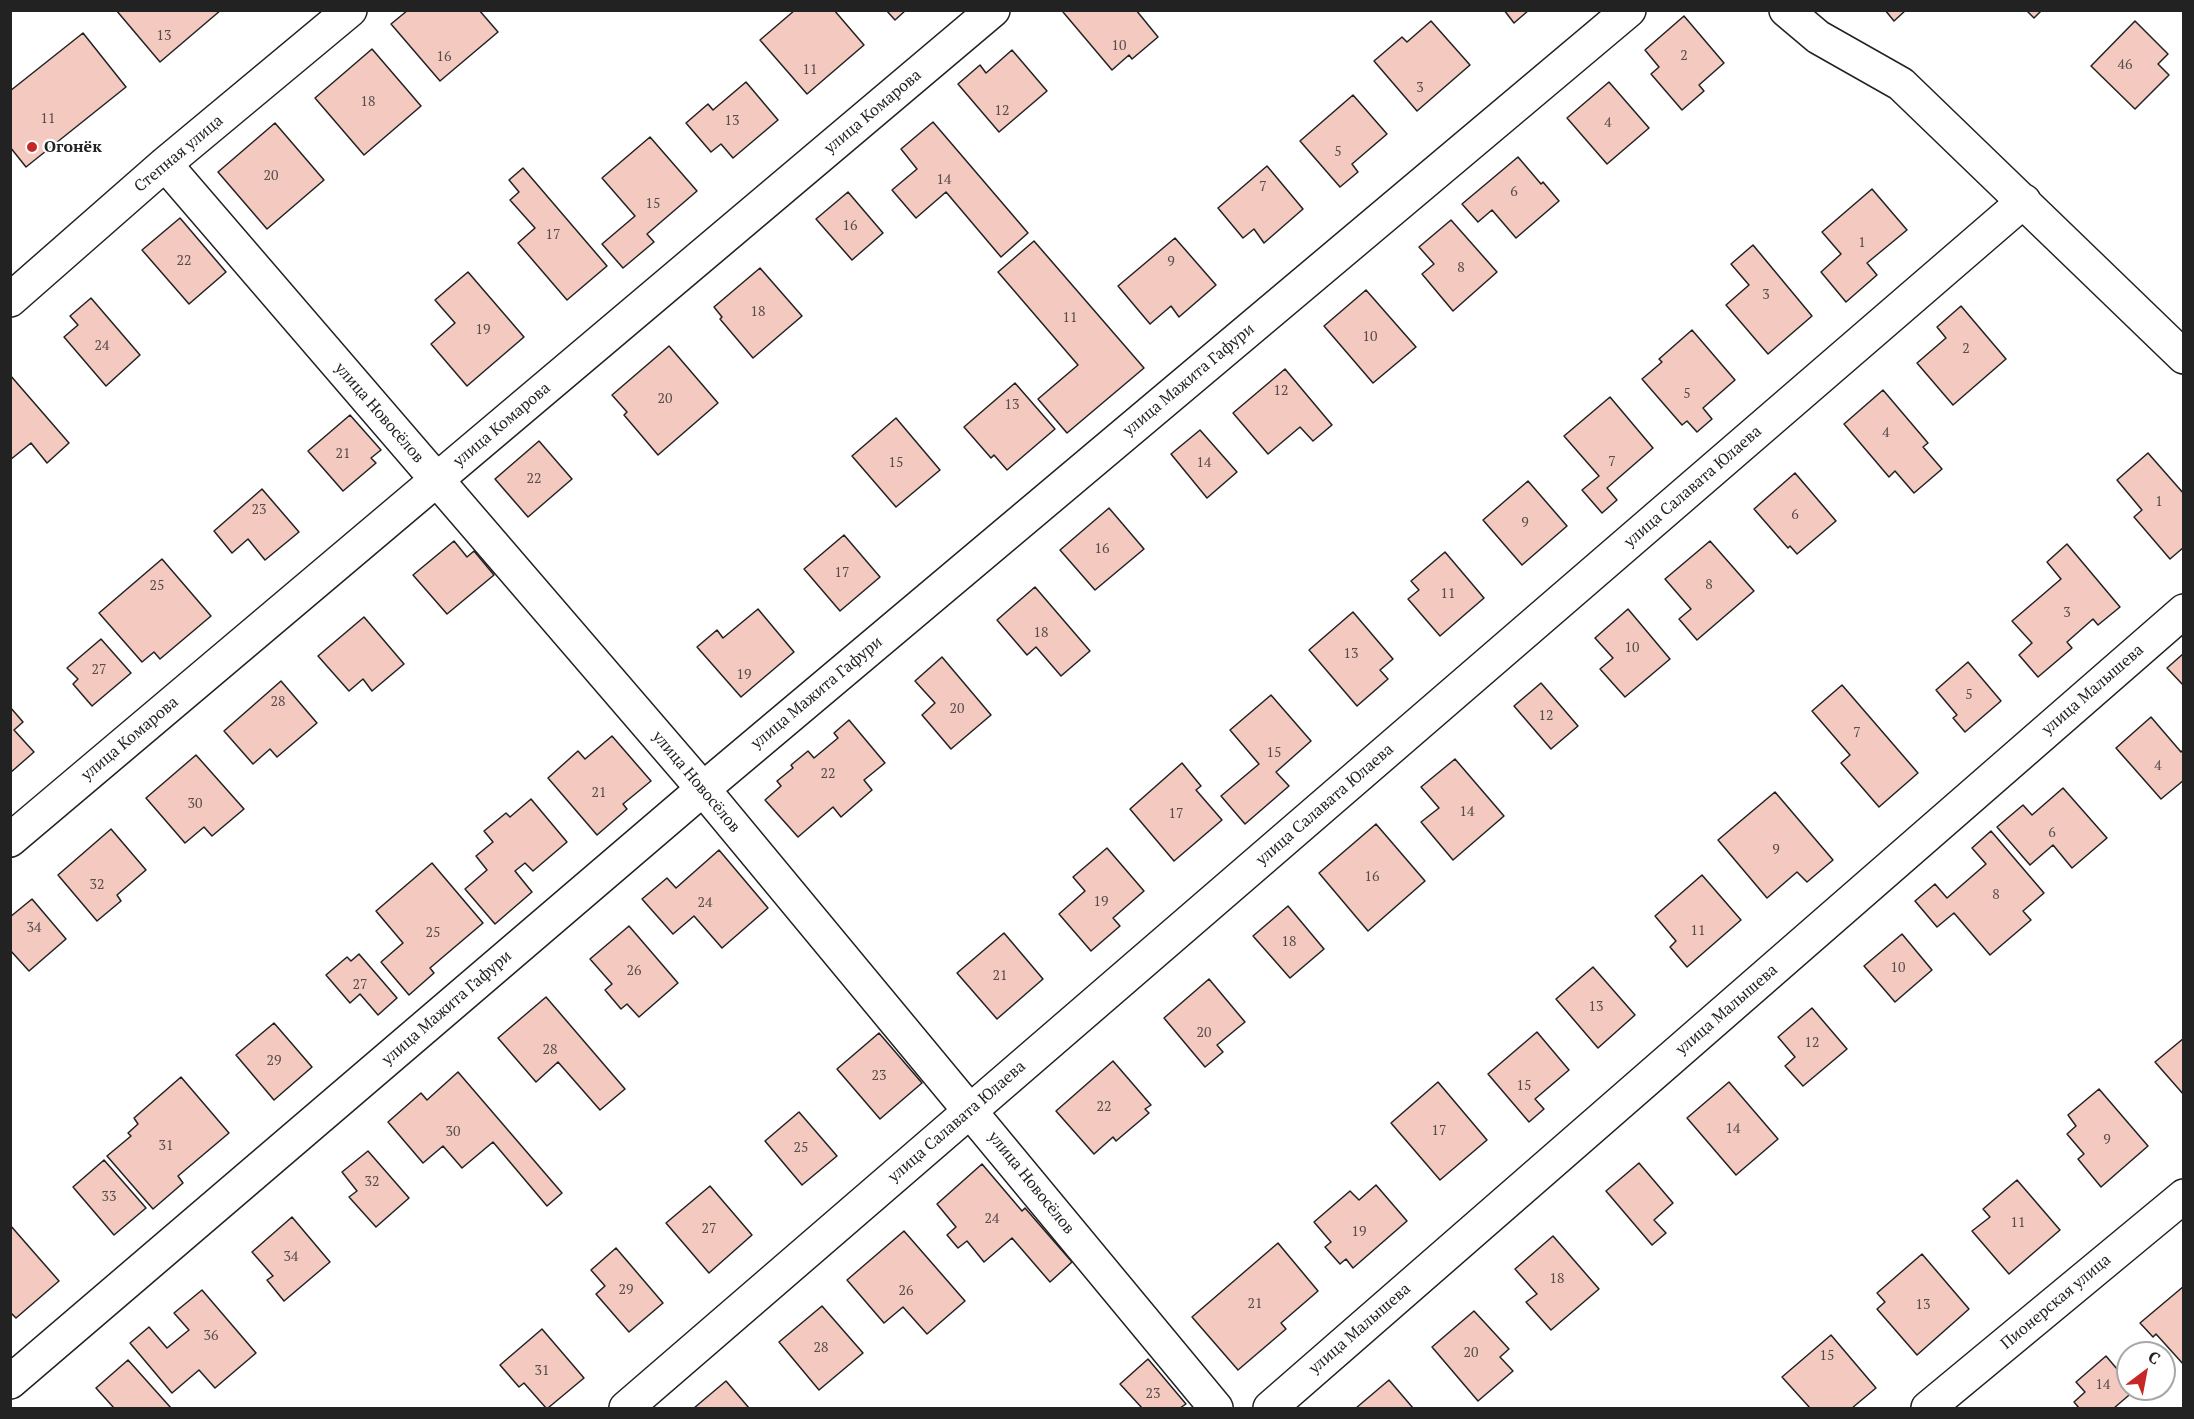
<!DOCTYPE html>
<meta charset="utf-8">
<style>
body{margin:0}
#map{position:relative;width:2194px;height:1419px;overflow:hidden;background:#fff;font-family:"PT Serif",serif}
canvas{display:block}
.frame{position:absolute;inset:0;border:12px solid #222;pointer-events:none}
.north{position:absolute;left:2116px;top:1341px;width:60px;height:60px;box-sizing:border-box;background:#fff;border:2px solid #a7a7a7;border-radius:50%;rotate:32deg;font-size:16px;font-weight:700;line-height:24px;text-align:center;color:#222}
.north::after{content:'';display:block;margin:auto;width:21px;height:27px;background:#c62828;clip-path:polygon(50% 0,100% 100%,50% 72%,0 100%)}
</style>
<div id="map">
<canvas width="2194" height="1419"></canvas>
<div class="frame"></div>
<div class="north">С</div>
</div>
<script>
const ctx = document.querySelector('canvas').getContext('2d');
ctx.lineJoin = 'round';
function fillPath(path, color) {
  ctx.fillStyle = color;
  ctx.fill(path, 'evenodd');
}
function trace(path, color, width, dash) {
  ctx.strokeStyle = color;
  ctx.lineWidth = width;
  ctx.lineCap = dash ? 'butt' : 'round';
  ctx.setLineDash(dash || []);
  ctx.stroke(path);
}
function write(font, color, halo, rows, align = 'center') {
  ctx.font = font + ' "PT Serif",serif';
  ctx.lineWidth = 4.5;
  ctx.setLineDash([]);
  ctx.textBaseline = 'middle';
  ctx.strokeStyle = halo;
  ctx.fillStyle = color;
  for (const [text, x, y, turn = 0] of rows) {
    ctx.save();
    ctx.translate(x, y);
    ctx.rotate((+turn || 0) * Math.PI / 180);
    ctx.textAlign = isNaN(turn) ? turn : align;
    if (halo) ctx.strokeText(text, 0, 0);
    ctx.fillText(text, 0, 0);
    ctx.restore();
  }
}
const building = new Path2D(`
 M116,10h105l-61,52z
 M408,10h71l19,22 -58,49 -49,-57z
 M795,10h39l30,35 -57,49 -47,-54z
 M886,10h20l-11,10z
 M1065,10h71l22,27 -26,22 -3,-4 -17,15 -49,-58z
 M1504,10h25l-15,13z
 M1885,10h21l-12,11z
 M2026,10h16l-8,8z
 M1684,16l40,47 -25,22 5,6 -22,19 -31,-36 8,-7 -14,-17z
 M1431,21l39,44 -53,46 -43,-50 28,-24 5,5z
 M2135,21l33,33 -10,10 11,11 -34,34 -44,-43z
 M83,33l43,54 -100,80 -16,-20v-56z
 M372,49l49,57 -57,49 -49,-57z
 M1012,50l35,41 -48,41 -41,-48 22,-19 6,8z
 M746,82l32,38 -45,38 -12,-14 -10,8 -25,-29 22,-19 5,6z
 M1609,82l40,46 -42,36 -40,-46z
 M1353,95l34,39 -35,30 6,8 -18,15 -40,-46z
 M933,122l95,111 -27,24 -55,-65 -30,26 -24,-28 25,-21 -16,-20z
 M275,123l49,57 -57,49 -49,-57z
 M650,137l47,54 -50,43 7,8 -31,26 -21,-24 33,-28 -33,-38z
 M1518,157l23,27 2,-2 16,19 -43,37 -24,-28 -14,12 -16,-18z
 M1267,166l36,43 -39,34 -10,-14 -11,9 -25,-30z
 M523,168l84,98 -40,34 -49,-57 17,-15 -25,-28 9,-8 -10,-12z
 M1872,189l35,41 -40,33 10,12 -31,27 -25,-30 20,-18 -19,-22z
 M848,192l35,41 -31,27 -36,-41z
 M180,218l46,54 -37,32 -47,-54z
 M1451,220l46,52 -44,39 -31,-37 12,-10 -15,-17z
 M1175,238l41,47 -37,32 -8,-11 -21,18 -32,-38z
 M1034,241l110,127 -77,65 -29,-34 40,-34 -80,-93z
 M1753,245l59,71 -44,38 -42,-49 23,-20 -18,-21z
 M760,268l42,48 -49,42 -33,-39 2,-2 -8,-10z
 M468,272l56,65 -57,49 -36,-42 24,-21 -20,-23z
 M1366,290l50,57 -43,36 -49,-57z
 M91,298l49,57 -34,31 -42,-49 14,-12 -8,-9z
 M1961,306l45,53 -53,46 -36,-42 29,-25 -9,-11z
 M1692,330l43,50 -32,28 9,11 -15,13 -10,-11 -5,4 -40,-46 20,-17 -3,-3z
 M669,346l49,57 -60,52 -34,-40 3,-3 -15,-17z
 M1285,369l47,56 -19,16 -13,-14 -32,27 -35,-41z
 M10,375l59,68 -22,20 -16,-20 -21,17z
 M1015,383l40,46 -48,41 -13,-15 -3,3 -27,-31z
 M1883,390l45,53 -5,4 19,22 -28,24 -19,-22 -6,6 -45,-53z
 M1610,397l43,51 -46,40 10,12 -15,13 -20,-23 17,-14 -35,-40z
 M350,415l31,35 -10,8 5,5 -33,28 -35,-40z
 M896,418l44,52 -44,37 -44,-51z
 M1200,430l37,42 -30,26 -36,-44z
 M539,441l33,38 -44,38 -33,-38z
 M2148,453l36,41v53l-14,12 -36,-42 8,-7 -25,-30z
 M1795,473l41,48 -39,33 -7,-8 -2,2 -34,-39z
 M1528,481l39,45 -45,39 -39,-45z
 M262,489l37,43 -34,28 -17,-21 -16,14 -18,-22z
 M1109,508l35,41 -49,41 -35,-40z
 M844,535l36,42 -40,34 -36,-42z
 M454,541l13,16 7,-6 20,24 -47,39 -34,-39z
 M1710,541l44,50 -57,49 -18,-21 12,-10 -26,-30z
 M2067,544l53,63 -22,18 -5,-6 -26,23 5,6 -34,29 -19,-22 13,-12 -20,-22 49,-42 -14,-17z
 M1445,552l39,46 -44,38 -32,-37 11,-9 -8,-9z
 M162,559l49,57 -51,43 -6,-7 -12,10 -43,-49z
 M1035,587l55,64 -29,25 -25,-29 -9,8 -30,-35z
 M758,609l36,43 -53,45 -44,-50 20,-17 6,8z
 M1628,609l42,50 -45,38 -25,-28 13,-11 -18,-20z
 M1353,612l40,47 -13,11 8,9 -31,27 -48,-56z
 M364,617l40,47 -32,27 -9,-12 -14,12 -31,-35z
 M101,639l30,34 -39,33 -19,-22 5,-5 -11,-11z
 M2184,653v33l-17,-18z
 M942,657l49,58 -40,34 -29,-34 13,-12 -20,-22z
 M1968,662l33,39 -36,31 -12,-14 4,-3 -21,-25z
 M281,681l36,42 -40,34 -7,-8 -17,15 -29,-33z
 M1541,683l37,43 -27,23 -37,-43z
 M1842,685l76,88 -39,34 -38,-44 9,-8 -38,-44z
 M1271,695l40,46 -35,31 13,14 -44,38 -24,-28 38,-32 -29,-34z
 M10,707l13,15 -9,8 20,22 -24,21z
 M2151,717l30,35 3,-3v31l-23,19 -45,-51z
 M849,720l36,43 -21,17 8,10 -31,27 -8,-10 -35,30 -33,-37 16,-14 -4,-5 16,-13 -2,-3 17,-14 6,7 24,-20 -4,-5z
 M612,736l39,45 -28,23 4,5 -30,26 -49,-57 30,-27 7,8z
 M196,755l48,54 -32,27 -8,-9 -19,16 -39,-45z
 M1455,759l49,57 -51,44 -32,-38 18,-14 -18,-21z
 M1182,763l19,23 -5,4 26,30 -48,41 -44,-52z
 M2063,788l44,50 -35,30 -19,-23 -23,20 -33,-38 26,-22 9,10z
 M1775,792l58,68 -26,22 -10,-10 -30,26 -49,-58z
 M531,799l36,43 -34,29 -8,-8 -10,8 17,21 -37,32 -30,-35 22,-19 -11,-14 17,-14 -9,-11 22,-18 4,4z
 M1376,824l49,57 -57,50 -49,-58z
 M111,829l35,41 -29,25 4,6 -24,20 -39,-46z
 M1991,831l53,62 -21,18 8,9 -41,35 -36,-42 -17,14 -22,-26 20,-17 12,14 39,-34 -14,-16z
 M1107,848l37,43 -31,27 7,8 -29,25 -32,-37 26,-23 -12,-14z
 M719,850l49,58 -46,40 -28,-32 -21,18 -31,-35 25,-21 9,10z
 M432,863l51,60 -53,45 4,5 -25,22 -28,-33 22,-19 -27,-32z
 M1702,875l39,45 -54,47 -17,-20 6,-6 -21,-25z
 M32,899l34,40 -37,32 -19,-21v-33z
 M1288,906l36,43 -34,29 -37,-42z
 M629,926l49,57 -39,34 -12,-13 -6,5 -16,-19 7,-6 -22,-25z
 M1004,933l39,46 -46,40 -40,-46z
 M1902,934l30,36 -37,32 -31,-36z
 M359,954l38,44 -19,17 -18,-21 -10,9 -24,-28 21,-18 4,4z
 M1593,967l42,48 -37,33 -42,-49z
 M1209,979l36,43 -28,23 6,7 -18,15 -41,-49z
 M546,997l79,92 -25,21 -42,-48 -22,20 -38,-44z
 M1812,1008l35,41 -44,37 -18,-20 10,-9 -17,-20z
 M274,1023l38,44 -38,33 -38,-45z
 M1537,1032l32,38 -34,29 9,10 -15,13 -41,-48z
 M879,1033l43,50 -42,36 -43,-50z
 M2184,1038v57l-29,-33z
 M1113,1061l38,44 -6,4 4,4 -33,28 -3,-4 -19,17 -38,-43z
 M458,1072l104,121 -15,13 -54,-64 -31,26 -19,-22 -20,17 -35,-41 33,-29 6,7z
 M181,1077l48,56 -51,43 5,7 -30,26 -46,-53 24,-20 -3,-3 10,-9 -4,-6z
 M1438,1082l49,58 -47,40 -49,-57z
 M1729,1082l49,57 -42,36 -49,-57z
 M2099,1089l49,57 -47,41 -23,-28 6,-5 -17,-20 9,-8 -8,-11z
 M799,1112l38,44 -35,29 -37,-44z
 M368,1151l41,47 -33,29 -27,-30 8,-6 -15,-19z
 M104,1160l42,48 -32,27 -41,-48z
 M1639,1163l34,40 -19,17 12,13 -14,12 -46,-54z
 M982,1164l40,47 3,-3 47,54 -22,20 -38,-44 -28,24 -17,-21 -9,7 -11,-13 9,-8 -19,-23z
 M2017,1180l43,50 -51,44 -37,-43 18,-14 -7,-8z
 M1376,1185l31,36 -54,47 -7,-9 -6,5 -15,-17 6,-5 -17,-20 36,-31 9,9z
 M710,1186l42,49 -43,38 -43,-50z
 M292,1217l38,45 -46,39 -17,-21 6,-4 -21,-24z
 M10,1225l49,56 -43,37 -6,-6z
 M904,1231l61,70 -38,33 -24,-27 -19,16 -37,-43z
 M1553,1236l46,53 -48,41 -25,-28 11,-8 -22,-25z
 M1278,1243l40,48 -37,32 5,6 -48,41 -46,-53z
 M616,1248l47,55 -34,29 -33,-38 9,-8 -14,-16z
 M1922,1254l47,55 -52,46 -40,-46 8,-7 -8,-9z
 M2184,1286v79l-28,-31 -3,3 -13,-14z
 M202,1290l54,63 -41,35 -16,-18 -27,23 -42,-50 19,-16 18,21 22,-18 -15,-17z
 M822,1306l41,47 -44,37 -40,-48z
 M1474,1311l35,38 -9,8 13,14 -35,30 -46,-54z
 M542,1329l42,49 -36,30h-2l-22,-25 -5,4 -19,-22z
 M1831,1335l45,53 -24,20h-42l-28,-31z
 M2106,1356l22,26v7l7,1 -21,18h-35l-5,-6 11,-10 -9,-10z
 M1148,1359l38,45 -6,4h-38l-22,-24z
 M128,1360l43,48h-57l-18,-20z
 M1389,1380l24,28h-57z
 M726,1381l23,27h-55z`);
const minor = new Path2D(`
 M1786,10l32,27 83,47 283,273
 M165,164l538,625 513,619
 M10,300l155,-136 185,-154
 M10,840l983,-830
 M10,1382l693,-593 926,-779
 M626,1408l1398,-1207
 M1270,1408l914,-797
 M1928,1408l256,-212`);
const markers = [
 [32,147,6,"#c62828"]
];
const numberNames = [
 ["13",164,36],
 ["10",1119,46],
 ["2",1684,56],
 ["16",444,57],
 ["46",2125,65],
 ["11",810,70],
 ["3",1420,88],
 ["18",368,102],
 ["12",1002,111],
 ["11",48,119],
 ["13",732,121],
 ["4",1608,123],
 ["5",1338,152],
 ["20",271,176],
 ["14",944,180],
 ["7",1263,187],
 ["6",1514,192],
 ["15",653,204],
 ["16",850,226],
 ["17",553,235],
 ["1",1862,243],
 ["22",184,261],
 ["9",1171,262],
 ["8",1461,268],
 ["3",1766,295],
 ["18",758,312],
 ["11",1070,318],
 ["19",483,330],
 ["10",1370,337],
 ["24",102,346],
 ["2",1966,349],
 ["12",1281,391],
 ["5",1687,394],
 ["20",665,399],
 ["13",1012,405],
 ["4",1886,433],
 ["21",343,454],
 ["7",1612,462],
 ["15",896,463],
 ["14",1204,463],
 ["22",534,479],
 ["1",2159,502],
 ["23",259,510],
 ["6",1795,515],
 ["9",1525,523],
 ["16",1102,549],
 ["17",842,573],
 ["8",1709,585],
 ["25",157,586],
 ["11",1448,594],
 ["3",2067,613],
 ["18",1041,633],
 ["10",1632,648],
 ["13",1351,654],
 ["27",99,670],
 ["19",744,675],
 ["5",1969,695],
 ["28",278,702],
 ["20",957,709],
 ["12",1546,716],
 ["7",1857,733],
 ["15",1274,753],
 ["4",2158,766],
 ["22",828,774],
 ["21",599,793],
 ["30",195,804],
 ["14",1467,812],
 ["17",1176,814],
 ["6",2052,833],
 ["9",1776,850],
 ["16",1372,877],
 ["32",97,885],
 ["8",1996,895],
 ["19",1101,902],
 ["24",705,903],
 ["34",34,928],
 ["11",1698,931],
 ["25",433,933],
 ["18",1289,942],
 ["10",1898,968],
 ["26",634,971],
 ["21",1000,976],
 ["27",360,985],
 ["13",1596,1007],
 ["20",1204,1033],
 ["12",1812,1043],
 ["28",550,1050],
 ["29",274,1061],
 ["23",879,1076],
 ["15",1524,1086],
 ["22",1104,1107],
 ["14",1733,1129],
 ["17",1439,1131],
 ["30",453,1132],
 ["9",2107,1140],
 ["31",166,1146],
 ["25",801,1148],
 ["32",372,1182],
 ["33",109,1197],
 ["24",992,1219],
 ["11",2018,1223],
 ["27",709,1229],
 ["19",1359,1232],
 ["34",291,1257],
 ["18",1557,1279],
 ["29",626,1290],
 ["26",906,1291],
 ["21",1255,1304],
 ["13",1923,1305],
 ["36",211,1336],
 ["28",821,1348],
 ["20",1471,1353],
 ["15",1827,1356],
 ["31",542,1371],
 ["14",2103,1385],
 ["23",1153,1394]
];
const streetNames = [
 ["улица Комарова",873,112,-40],
 ["Степная улица",179,154,-40],
 ["улица Мажита Гафури",1189,380,-40],
 ["улица Новосёлов",379,413,49],
 ["улица Комарова",502,425,-40],
 ["улица Салавата Юлаева",1693,487,-41],
 ["улица Малышева",2093,690,-41],
 ["улица Мажита Гафури",817,693,-40],
 ["улица Комарова",130,739,-40],
 ["улица Новосёлов",696,782,50],
 ["улица Салавата Юлаева",1325,805,-41],
 ["улица Мажита Гафури",447,1008,-41],
 ["улица Малышева",1727,1010,-41],
 ["улица Салавата Юлаева",957,1122,-41],
 ["улица Новосёлов",1031,1183,51],
 ["Пионерская улица",2056,1302,-40],
 ["улица Малышева",1360,1329,-41]
];
const poiNames = [
 ["Огонёк",44,147]
];
fillPath(building, '#f3c9c0');
trace(building, '#222', 1.5);
trace(minor, '#222', 36);
trace(minor, '#fff', 33);
for (const [x, y, r, color] of markers) {
  const dot = new Path2D();
  dot.arc(x, y, r, 0, 2 * Math.PI);
  ctx.fillStyle = color;
  ctx.fill(dot);
  trace(dot, '#fff', 2);
}
write('14px', '#564c4a', null, numberNames);
write('16px', '#222', '#fff', streetNames);
write('bold 16px', '#222', '#fff', poiNames, 'left');
</script>
